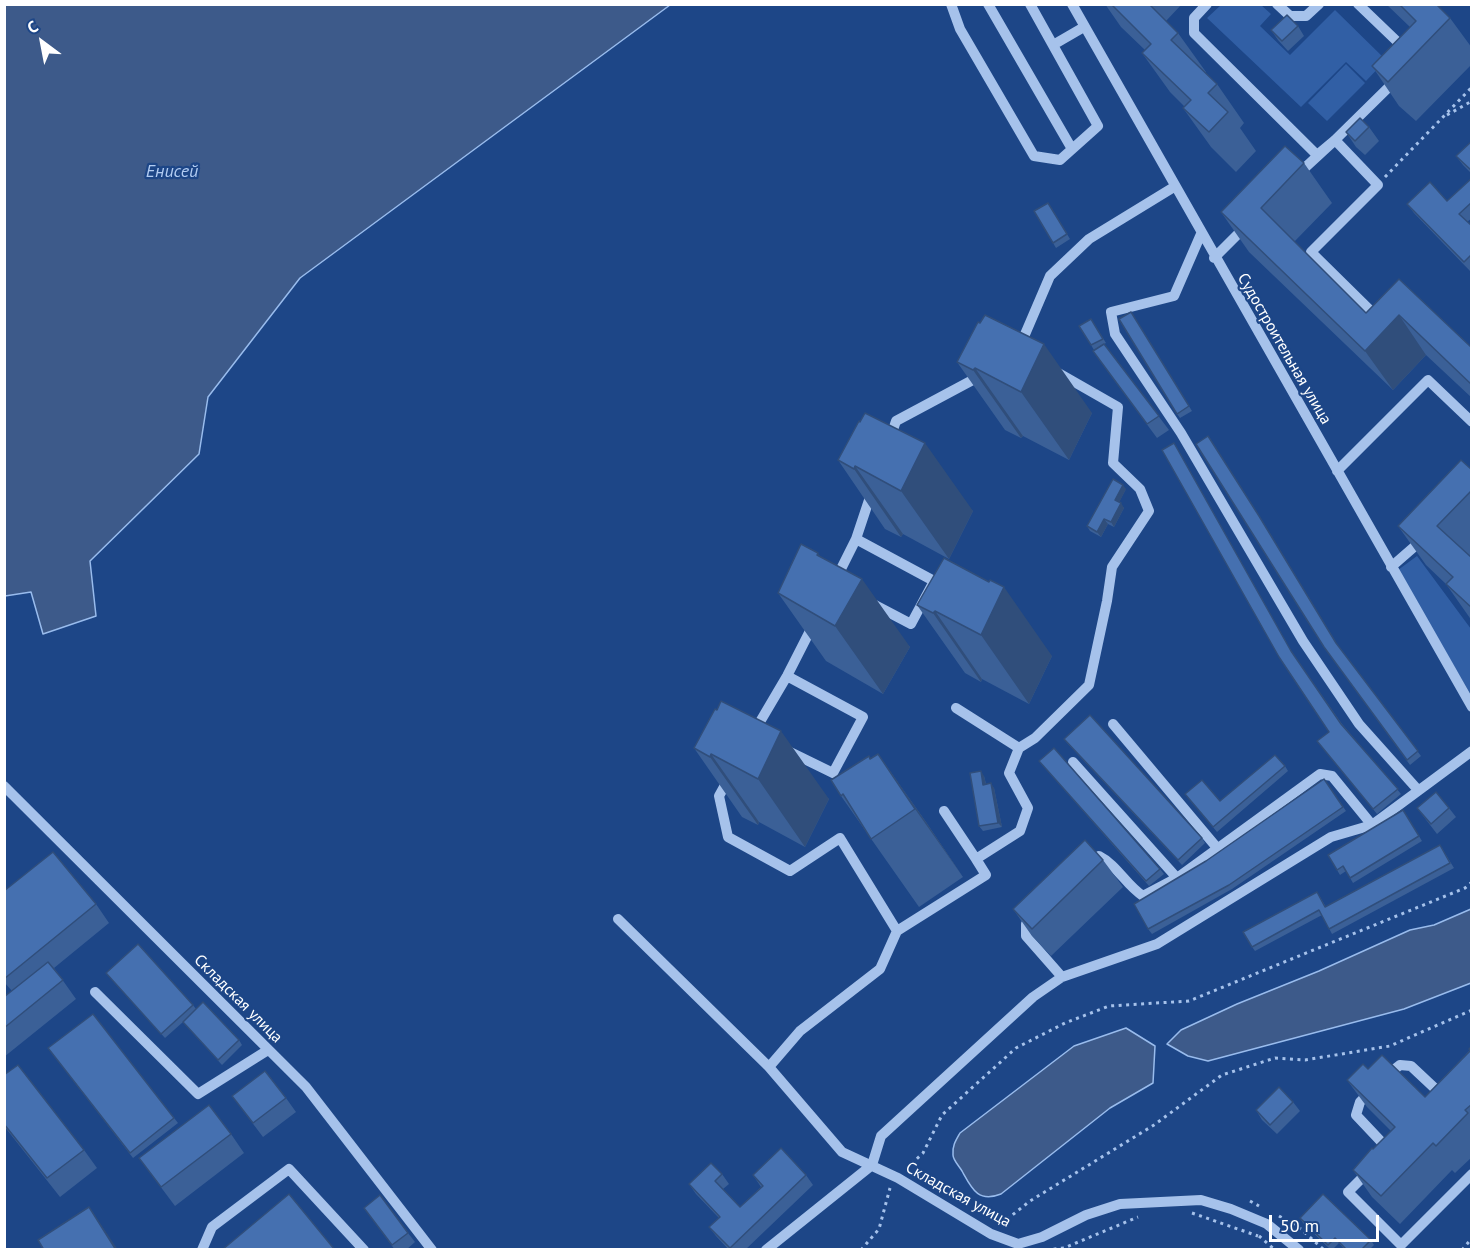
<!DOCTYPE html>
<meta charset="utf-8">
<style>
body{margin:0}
#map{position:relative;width:1476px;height:1254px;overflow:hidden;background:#1d4687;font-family:"PT Sans",sans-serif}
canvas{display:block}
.frame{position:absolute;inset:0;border:6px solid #fff;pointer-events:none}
.north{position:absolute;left:12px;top:12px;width:60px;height:60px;-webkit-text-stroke:4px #1d4687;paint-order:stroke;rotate:328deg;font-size:16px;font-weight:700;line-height:24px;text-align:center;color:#fff}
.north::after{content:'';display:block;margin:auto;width:21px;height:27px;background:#fff;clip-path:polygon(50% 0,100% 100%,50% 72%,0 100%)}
.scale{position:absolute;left:1269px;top:1215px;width:110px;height:27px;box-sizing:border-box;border:3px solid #fff;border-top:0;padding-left:8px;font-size:18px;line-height:21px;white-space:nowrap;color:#fff;-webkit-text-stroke:4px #1d4687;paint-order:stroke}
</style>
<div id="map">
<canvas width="1476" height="1254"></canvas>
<div class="frame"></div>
<div class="north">С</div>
<div class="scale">50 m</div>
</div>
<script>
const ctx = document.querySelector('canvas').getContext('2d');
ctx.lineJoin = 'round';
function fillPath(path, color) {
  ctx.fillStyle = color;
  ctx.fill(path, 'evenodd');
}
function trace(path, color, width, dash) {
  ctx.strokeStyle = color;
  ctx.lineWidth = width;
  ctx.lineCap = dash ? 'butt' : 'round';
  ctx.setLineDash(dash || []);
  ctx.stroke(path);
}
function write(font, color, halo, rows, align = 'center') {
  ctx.font = font + ' "PT Sans",sans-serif';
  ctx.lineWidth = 4.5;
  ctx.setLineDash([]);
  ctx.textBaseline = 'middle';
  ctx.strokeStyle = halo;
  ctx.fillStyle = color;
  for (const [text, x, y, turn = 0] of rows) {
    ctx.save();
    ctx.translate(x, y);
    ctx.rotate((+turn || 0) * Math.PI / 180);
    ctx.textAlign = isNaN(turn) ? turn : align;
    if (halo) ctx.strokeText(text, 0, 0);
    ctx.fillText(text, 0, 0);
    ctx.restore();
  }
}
const green = new Path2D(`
 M1221,5h40l10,9 -11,12 30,29 45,-45 51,50 -20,21 -20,-19 -45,45 -94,-89z
 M1346,64l19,19 -38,38 -19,-18z
 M1417,556l54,73v66l-73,-125z`);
const water = new Path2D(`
 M5,4h665v1l-370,273 -92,119 -9,57 -109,107 6,55 -53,18 -12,-42 -26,4z
 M1471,909v74l-67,26 -196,52 -20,-5 -21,-12 14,-14 56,-26 82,-33 91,-41 24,-5z
 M1126,1028l29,18 -2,37 -43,25 -109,86c-23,9 -29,-5 -39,-23 -3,-5 -9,-11 -9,-16 -1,-9 3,-15 7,-22l114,-87z`);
const path = new Path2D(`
 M1447,115l25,-14
 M1385,177l87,-90
 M906,1169l17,-16 19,-38 74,-67 49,-25 44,-17 80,-5 276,-113 7,-6
 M1250,1201l9,5
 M1192,1213l66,23
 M1279,1216l22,13 23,21
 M1001,1224l29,-23 124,-76 68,-50 53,-17 30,2 85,-14 82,-36
 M1259,1236l16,14
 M861,1250l18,-21 11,-41
 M1046,1250l18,-2 74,-31
 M1462,1250l10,-12`);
const minor = new Path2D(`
 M951,4l9,25 74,127 26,4 38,-34 -68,-122
 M988,4l84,145
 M1072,4l400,703
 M1207,4l-13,14v15l123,122 18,-15 43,45 -67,67 68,67
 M1277,4l13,12h16l13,-12
 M1358,4l48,46
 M1053,45l31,-18
 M1297,175l38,-35 61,-60
 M1201,234l-27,62 -63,16 4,22 66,99 122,208 56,83 59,66
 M1214,258l32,-32
 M1020,346l30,-70 39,-37 85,-52
 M890,439l6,-18 86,-46
 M1337,471l91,-91 44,42
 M856,539l78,42 -23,43 -40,-21
 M1391,567l31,-27
 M836,579l20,-40 16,-48
 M956,708l63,40
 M1113,724l105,125
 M754,732l33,-56 26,-51
 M786,750l47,23 30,-56 -76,-41
 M1073,762l104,116 143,-104 12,2 40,49
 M729,778l-10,18 9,41 62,34 50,-33 57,93
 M4,786l302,301 126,163
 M944,811l32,48
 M1091,863l8,-7c18,9 27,29 44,40l34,-18
 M1033,917l-7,7v12l36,41
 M618,919l151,148 73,85 56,26 93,56 27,10 24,-7 44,-22 34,-11 81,-4 30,9 36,15 32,26
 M95,992l103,102 70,-44
 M769,1067l31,-36 80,-62 17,-38 89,-56 -10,-16 44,-28 8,-23 -19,-35 10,-25 16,-10 54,-53 18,-84 5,-34 37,-56 -9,-22 -27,-26 5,-56 -63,-36
 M1386,1076l14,-11 11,1 32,30 2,-2
 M1371,1091l-11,11 -4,13 33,35
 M1369,1171l-21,21 53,53 71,-71
 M202,1250l10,-23 77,-58 75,81
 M766,1250l106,-85 9,-29 152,-139 29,-20 95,-33 174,-107 41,-12 100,-74`);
const wall = new Path2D(`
 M1105,4h77l-16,17 12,12 28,39 -1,1 12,11 27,39 -4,5 16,23 -20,21 -25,-25 -28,-39 2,-1 -15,-15 -28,-39 3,-3 -24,-23z
 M1386,4h50l14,14 22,30v16l-56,57 -17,-15 -27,-40 38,-39z
 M1298,26l6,10 -16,15 -10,-11 -7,-10z
 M1369,127l10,14 -14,14 -9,-8 -10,-15z
 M1472,141v33l-9,-9 -7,-9z
 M1304,163l28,40 -38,39 72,71 33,-34 73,69v50l-46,-43 -33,35 -144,-138 -28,-40z
 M1472,178v40l-5,4 5,4v44l-2,1 -56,-58 -7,-9 40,-3z
 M1051,208l19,31 -14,9 -3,-5z
 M1134,317l58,94 -12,7 -3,-4z
 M1091,319l15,24 -2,1 65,86 -12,8 -54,-73 -12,-20z
 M957,362l135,51 -23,47 -46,-24 -2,2 -16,-8z
 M859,421l114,90 -24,48 -46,-25 -2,3 -16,-8 -47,-69z
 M1174,443l120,213 48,68 59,70 -24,20 -60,-73 12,-9z
 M1472,470v151l-26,-37 -20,-19 -28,-39z
 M1126,489l-7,13 5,6 -10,19 -6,-3 -7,13 -11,-6 -3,-5z
 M821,557l89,90 -27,47 -57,-33 -48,-68z
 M917,605l135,51 -23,48 -47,-25 -1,3 -16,-9z
 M1338,646l83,110 -11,9 -86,-118z
 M715,709l114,90 -24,48 -46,-25 -1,3 -16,-8 -48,-69z
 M1064,739l138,99 3,5 -23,22 -114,-121z
 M878,754l48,68 37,55 -44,30 -78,-111 29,-37z
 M1039,761l121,108 4,5 -15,12z
 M1285,766l3,5 -71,61 -32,-38 35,7z
 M984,776l2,8 8,4 8,39 -19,4 -4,-5z
 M1324,779l22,32 -114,78 -80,45 -4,-5 58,-68z
 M1417,808h32l7,9 -19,17z
 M1406,815l16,26 -69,42 -7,-12 -6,4 -12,-20z
 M1440,845l14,23 -122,66 -10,-19 -67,36 -3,-4 68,-50 6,10z
 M1103,860l20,27 -72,69 -19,-20 -19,-27z
 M4,891l92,13 13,19 -55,45 22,31 -72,58v-60l8,-6 -8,-9z
 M106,973l87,32 3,4 43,31 3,5 -20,20 -39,-43 -18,16z
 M93,1014l85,109 -45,35 -85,-110z
 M1472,1046v111l-17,16 -3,-3 -52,54 -28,-27 -19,-27 38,-39 -24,-24 -20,-27 21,-11 57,28 45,-47z
 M4,1075l80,75 13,18 -37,29 -56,-71z
 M232,1096l54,2 10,14 -33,25z
 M1293,1102l7,9 -23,23 -15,-14 -6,-10z
 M231,1134l13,19 -69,53 -36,-48z
 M722,1174l7,10 -6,5 17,18 21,-20 -8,-12h53l7,10 -68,65h-16l-13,-14 -7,-9 10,-9 -23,-24 -7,-10z
 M364,1208l44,25 7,9 -9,8h-11z
 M1300,1218l71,22 3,5 -5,5h-24l-6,-7 -7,7h-1l-28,-27z`);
const shadedWall = new Path2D(`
 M1399,315l27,40 -33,35 -28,-39z
 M1044,344l48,69 -23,47 -48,-68z
 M975,368l48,68 -2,2 -48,-68z
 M925,443l48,68 -24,48 -48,-68z
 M1174,443l3,5 117,208 -3,-5z
 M855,466l48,68 -2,3 -47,-68z
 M1123,485l3,4 -8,16 -3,-5z
 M1121,503l3,5 -10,19 -3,-5z
 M1104,519l4,5 -7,13 -4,-5z
 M818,553l32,47 12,-21 48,68 -27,47 -48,-68 -18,-71z
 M1004,587l48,69 -23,48 -48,-69z
 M935,611l47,68 -1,3 -48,-69z
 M781,731l48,68 -24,48 -47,-68z
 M711,754l48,68 -1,3 -48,-68z
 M878,754l48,68 37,55 -48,-68z
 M981,771l3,5 3,13 -4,-4z
 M991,783l3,5 8,39 -4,-4z
 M89,1207l19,28 10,15h-2z`);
const building = new Path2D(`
 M1111,4h38l29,29 -7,7 46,44 -9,9 20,19 -19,20 -26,-24 8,-8 -49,-47 9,-9z
 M1399,4h37l14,14 -62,64 -16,-16 44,-45z
 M1287,15l11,11 -16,15 -11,-11z
 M1360,118l9,9 -14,14 -9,-9z
 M1472,141v30l-16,-15z
 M1285,146l19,17 -43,45 105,105 33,-34 73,69v37l-73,-70 -34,36 -144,-139z
 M1472,178v24l-13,12 13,12v28l-8,8 -57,-58 23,-22 17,19z
 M1048,203l19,31 -14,9 -19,-32z
 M1131,312l58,94 -12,8 -58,-95z
 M985,315l59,29 -23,48 -46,-24 -2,2 -16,-8 21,-40 2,1z
 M1091,319l12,20 -12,6 -12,-19z
 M1104,344l55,72 -12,8 -54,-73z
 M865,413l60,30 -24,48 -46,-25 -1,3 -16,-9 21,-39 1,1z
 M1208,436l51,80 77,127 82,108 -11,9 -83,-113 -128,-203z
 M1174,443l117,208 50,73 57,65 -25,20 -56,-68 12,-9 -50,-75 -117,-207z
 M1461,460l11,10v20l-35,36 35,32v50l-26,-24 7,-7 -55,-51z
 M1113,479l10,6 -8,15 6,3 -10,19 -7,-3 -7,13 -10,-6z
 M801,544l17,9 -1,2 45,24 -27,47 -57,-33z
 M944,558l45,24 1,-2 14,7 -23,48 -46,-24 -2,2 -16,-8z
 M721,701l60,30 -23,48 -47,-25 -1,3 -16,-9 21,-39 2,1z
 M1090,715l112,123 -24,22 -114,-121z
 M1054,748l106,121 -14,12 -107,-120z
 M878,754l37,55 -44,30 -28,-45 -2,2 -10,-16 38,-24 1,3z
 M1275,755l10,11 -72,61 -28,-33 17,-14 18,21z
 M981,771l2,14 8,-2 7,40 -19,3 -9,-53z
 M1324,779l19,28 -114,78 -81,44 -14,-25 72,-43z
 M1436,792l13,16 -18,16 -14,-16z
 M1403,810l16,26 -69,42 -7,-12 -6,4 -9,-15z
 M1085,840l18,20 -71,69 -19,-20z
 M1440,845l10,18 -121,66 -10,-19 -67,37 -9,-15 74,-40 8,15z
 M53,852l43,52 -92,75v-88z
 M138,944l55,61 -32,29 -55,-61z
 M48,962l15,18 -59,48v-31z
 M203,1002l36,38 -21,20 -35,-38z
 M93,1014l81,104 -44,35 -82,-105z
 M1472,1046v58l-7,6 3,3 -32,33 -3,-3 -52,53 -28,-26 19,-22 1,1 22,-22 -48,-47 16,-16 5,5 14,-14 43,42 46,-47 -2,-1z
 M18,1065l66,85 -37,28 -43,-54v-49z
 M265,1071l21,27 -33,25 -21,-27z
 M1279,1087l14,15 -23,23 -14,-15z
 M209,1105l22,29 -70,53 -22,-29z
 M781,1148l25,27 -76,73 -21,-21 11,-10 -31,-33 22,-21 11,11 -7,7 25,26 23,-21 -10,-11z
 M289,1194l46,56h-113z
 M1323,1194l48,46 -10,10h-14l-12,-12 -7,7 -28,-27z
 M380,1195l28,38 -16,12 -28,-37z
 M89,1207l27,43h-72l-6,-10z`);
const streetNames = [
 ["Судостроительная улица",1284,349,60],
 ["Складская улица",238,999,45],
 ["Складская улица",958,1195,29]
];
const waterNames = [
 ["Енисей",172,172]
];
fillPath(green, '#315fa5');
fillPath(water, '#3d5a8a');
trace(water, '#99bced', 1.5);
trace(path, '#a6c2eb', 3, [3, 4.5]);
trace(minor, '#a6c2eb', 10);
fillPath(wall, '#3b6097');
fillPath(shadedWall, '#304e7b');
fillPath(building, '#4570b0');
trace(building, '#304e7b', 1.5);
write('16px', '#fff', '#1d4687', streetNames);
write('italic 18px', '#b2ccf2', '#1d4687', waterNames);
</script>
